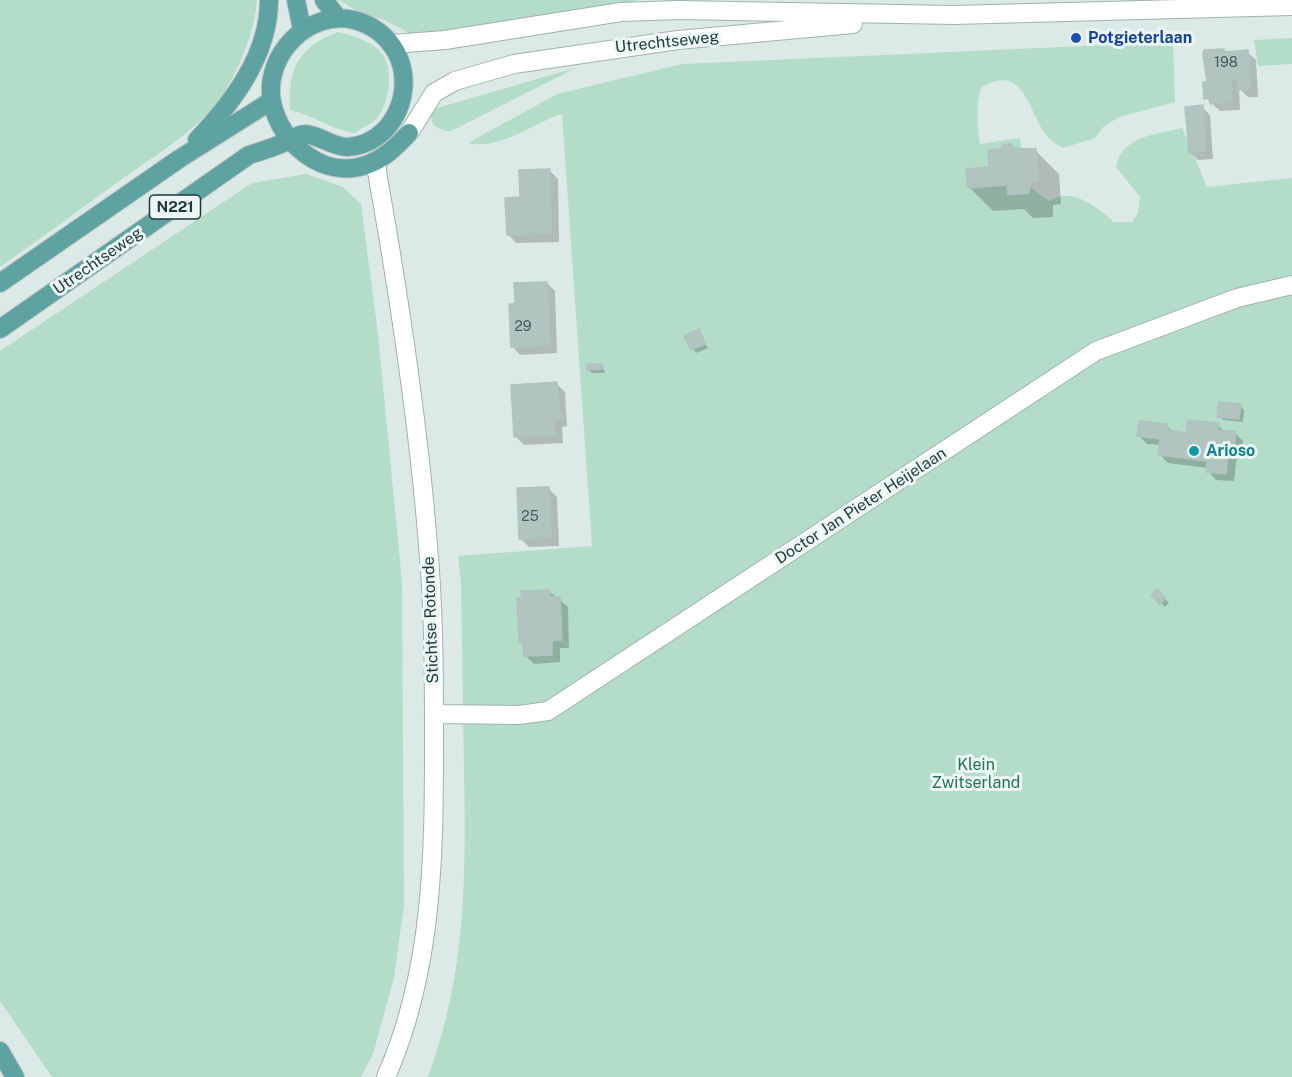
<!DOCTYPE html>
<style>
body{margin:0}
canvas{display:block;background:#dceae7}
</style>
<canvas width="1292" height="1077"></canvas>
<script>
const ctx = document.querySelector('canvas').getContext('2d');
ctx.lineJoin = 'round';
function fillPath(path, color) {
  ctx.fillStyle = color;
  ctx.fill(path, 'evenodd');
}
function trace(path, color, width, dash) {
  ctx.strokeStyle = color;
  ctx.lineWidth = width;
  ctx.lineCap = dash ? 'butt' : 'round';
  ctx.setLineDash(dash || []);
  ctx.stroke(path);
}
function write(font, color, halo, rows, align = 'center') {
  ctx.font = font + ' "Public Sans",sans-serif';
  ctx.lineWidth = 6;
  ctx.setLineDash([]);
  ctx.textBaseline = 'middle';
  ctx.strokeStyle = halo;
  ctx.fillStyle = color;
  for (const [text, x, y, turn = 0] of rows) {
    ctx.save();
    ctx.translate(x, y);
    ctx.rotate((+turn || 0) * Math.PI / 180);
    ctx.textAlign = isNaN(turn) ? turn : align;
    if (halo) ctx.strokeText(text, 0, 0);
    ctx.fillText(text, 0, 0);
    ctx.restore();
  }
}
const green = new Path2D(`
 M0,0h257c-3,38 -24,87 -51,115 -23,24 -53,42 -80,61 -42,31 -84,61 -126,91z
 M339,0h300l-220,38 -37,-19 -24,-7z
 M338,32c15,4 35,9 45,23 11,16 6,47 -5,62 -6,7 -16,11 -24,16 -24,-4 -41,-18 -64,-23 -2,-42 8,-63 48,-78z
 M1292,38v26l-34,2 -4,-26z
 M1173,42l2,60 -56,15 -16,10 -8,11 -32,10c-5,-3 -12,-7 -15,-11 -20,-22 -22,-77 -67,-49 -5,19 -4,37 -1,56l40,-6 7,47 22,16c22,-15 47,5 65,21h18l6,-9 2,-16 -24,-30c6,-32 40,-32 66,-39l25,59 85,-9v899h-864c38,-103 38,-198 36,-306 -1,-63 -2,-125 -3,-188l-3,-27 134,-10 -30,-432c-31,10 -61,36 -94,29l89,-49 125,-30z
 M578,67l-127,64h-6l-11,-5 -4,-10 4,-7z
 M306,174l37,13 18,17 17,130 24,248 2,323 -10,73 -21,76 -12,23h-309l-52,-76v-650l252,-168z`);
const shadow = new Path2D(`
 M1205,52h42l9,8 2,37h-10l-9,-9 1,22 -20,1 -14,-13 3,-15z
 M1202,107l8,8 3,44 -15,1 -8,-8z
 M1012,146l4,4h19l24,24 2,30 -8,1v12l-20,1 -9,-9 -31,2 -24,-24 22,-18 13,-19z
 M550,171l8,8 1,63 -43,1 -8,-9 14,-35z
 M547,283l8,8 2,62 -37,2 -8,-9 4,-40z
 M698,331l10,17 -12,5 -10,-17z
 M602,365l3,8h-13l-4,-4z
 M557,384l8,8 2,34 -5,1 1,16 -39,2 -8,-8z
 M1240,406l4,4 -1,12 -20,-2 -4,-4z
 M1218,425l7,7 10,1 8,8 -1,13h-5l-3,27 -18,-1 -8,-9v-3l-40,-5 -8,-8 1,-10 -14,-1 -8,-8 28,-10 7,7 13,1z
 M548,488l9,9 2,49 -30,1 -8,-8z
 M549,591l19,16 1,41h-9v14l-26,2 -9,-9v-9l-5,-5z
 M1157,591l12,12 -4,4 -12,-12z`);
const building = new Path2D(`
 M1224,49v3l24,-2 2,39 -12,1v-10h-7l1,22 -22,2 -1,-6 -5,1 -1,-17h4l-4,-28 1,-4z
 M1203,105l2,46 -16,2 -4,-46z
 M1012,144v4l24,1 2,32h-8l-1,12 -21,2 -1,-10 -39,3 -2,-19 23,-2 -1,-17 14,-1v-4z
 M550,169l1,65 -44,1 -2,-37 15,-1 -1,-27z
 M547,282l3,64 -39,1 -2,-43h6l-1,-21z
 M699,329l6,15 -14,6 -7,-14z
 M587,364h15v5l-15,1z
 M557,382l3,37h-6l1,16 -41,2 -3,-52z
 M1219,402l22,2 -2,15 -22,-2z
 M1188,420l31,3 -1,7 18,2 -2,15 -5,-1 -3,28 -20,-2 1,-11 -49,-6 2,-16 -23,-3 2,-15 28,3v6l19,3z
 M549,487l2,51 -32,1 -2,-51z
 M1157,589l9,9 -6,7 -9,-10z
 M550,590v7h10l2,43h-10v15l-28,1 -1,-15 -4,1 -2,-44h5l-1,-7z`);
const minor = new Path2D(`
 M392,44l53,-4 176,-28 58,-2 275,5 338,-9
 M409,133l25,-40 21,-12 59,-17 164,-24 175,-16
 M377,160v12c22,123 41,248 51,373 6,66 6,132 6,198 0,113 -1,228 -48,334
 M434,714l85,1 29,-4 548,-360 141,-53 55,-13`);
const major = new Path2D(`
 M296,0l6,30
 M324,0l14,18
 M197,140c36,-38 72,-85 72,-140
 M0,283l179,-124 92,-58
 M0,329l249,-174c13,-4 26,-8 39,-14 4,-1 8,-5 12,-6 14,-4 31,12 47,12 46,-2 70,-57 49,-95 -9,-16 -23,-27 -42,-32 -46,-11 -91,36 -82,82 8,41 51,78 94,63 18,-6 31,-19 43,-32
 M0,1051l15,26`);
const markers = [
 [1076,38,6,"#1a4fb4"],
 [1194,451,6,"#0f9aa8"]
];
const numberNames = [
 ["198",1226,63],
 ["29",523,327],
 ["25",530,517]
];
const shields = [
 [175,207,51]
];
const shieldNames = [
 ["N221",175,207]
];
const transitNames = [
 ["Potgieterlaan",1088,38]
];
const streetNames = [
 ["Utrechtseweg",667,42,-6],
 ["Utrechtseweg",98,261,-35],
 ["Doctor Jan Pieter Heijelaan",861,506,-33],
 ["Stichtse Rotonde",431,620,-92]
];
const cultureNames = [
 ["Arioso",1206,451]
];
const parkNames = [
 ["Klein",976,765],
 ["Zwitserland",976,783]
];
fillPath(green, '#b3ddc8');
fillPath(shadow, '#0003');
fillPath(building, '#b2c4c0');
trace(building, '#afc3c0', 1.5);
trace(minor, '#9fb1af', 20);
trace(major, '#bcc4c3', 20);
trace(minor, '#fff', 18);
trace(major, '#5ea2a1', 18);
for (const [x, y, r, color] of markers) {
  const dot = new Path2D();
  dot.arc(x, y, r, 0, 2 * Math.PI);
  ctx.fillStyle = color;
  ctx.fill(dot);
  trace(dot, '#ecf6f4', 2);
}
write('14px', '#435c5a', null, numberNames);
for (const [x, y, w] of shields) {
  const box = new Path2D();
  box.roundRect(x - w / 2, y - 12, w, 24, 4.5);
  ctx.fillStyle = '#ecf6f4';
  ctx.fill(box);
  trace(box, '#1e3938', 1.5);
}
write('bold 15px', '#1e3938', null, shieldNames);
write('bold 16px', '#164399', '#ecf6f4', transitNames, 'left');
write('16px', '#1e3938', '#ecf6f4', streetNames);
write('bold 16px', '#0d838f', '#ecf6f4', cultureNames, 'left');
write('16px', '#267255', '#ecf6f4', parkNames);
</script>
